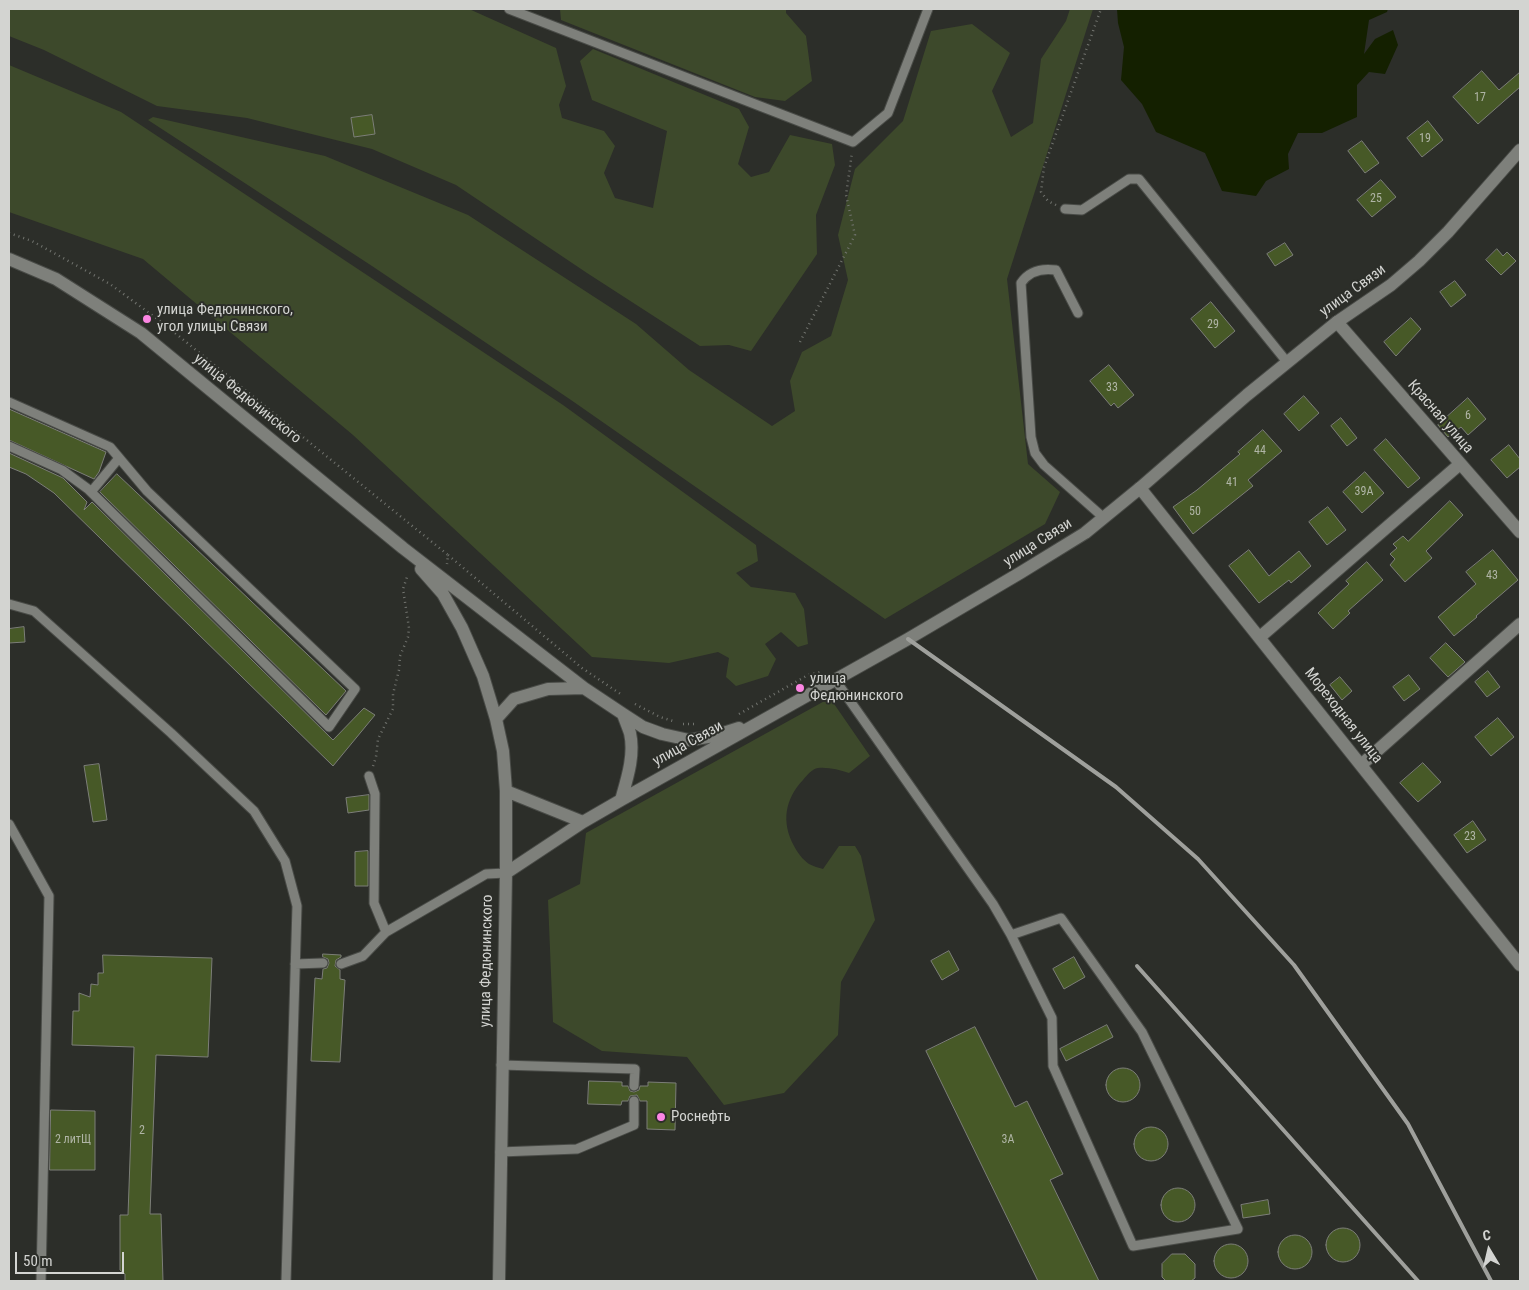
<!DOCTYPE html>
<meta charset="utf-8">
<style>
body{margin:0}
#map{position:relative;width:1529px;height:1290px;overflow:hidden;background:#2c2e29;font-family:"Roboto Condensed",sans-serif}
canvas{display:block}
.frame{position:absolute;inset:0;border:10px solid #d3d4d1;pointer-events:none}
.north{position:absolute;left:1464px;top:1225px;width:50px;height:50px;-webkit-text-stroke:4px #2c2e29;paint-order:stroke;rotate:351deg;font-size:14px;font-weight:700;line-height:20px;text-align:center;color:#d3d4d1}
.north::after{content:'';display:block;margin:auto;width:18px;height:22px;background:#d3d4d1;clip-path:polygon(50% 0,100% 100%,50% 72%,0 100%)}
.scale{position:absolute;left:15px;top:1252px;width:109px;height:22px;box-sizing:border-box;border:2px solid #d3d4d1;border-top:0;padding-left:6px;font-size:15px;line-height:18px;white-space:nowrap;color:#d3d4d1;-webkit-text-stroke:4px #2c2e29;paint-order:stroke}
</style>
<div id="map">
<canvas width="1529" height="1290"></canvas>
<div class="frame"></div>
<div class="north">С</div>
<div class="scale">50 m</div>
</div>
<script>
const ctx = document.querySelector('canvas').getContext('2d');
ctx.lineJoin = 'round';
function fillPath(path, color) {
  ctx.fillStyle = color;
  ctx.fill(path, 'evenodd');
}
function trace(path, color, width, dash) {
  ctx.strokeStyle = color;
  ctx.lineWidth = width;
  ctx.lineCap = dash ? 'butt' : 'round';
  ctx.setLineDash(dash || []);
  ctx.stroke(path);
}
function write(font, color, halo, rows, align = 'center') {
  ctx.font = font + ' "Roboto Condensed",sans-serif';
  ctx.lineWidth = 4;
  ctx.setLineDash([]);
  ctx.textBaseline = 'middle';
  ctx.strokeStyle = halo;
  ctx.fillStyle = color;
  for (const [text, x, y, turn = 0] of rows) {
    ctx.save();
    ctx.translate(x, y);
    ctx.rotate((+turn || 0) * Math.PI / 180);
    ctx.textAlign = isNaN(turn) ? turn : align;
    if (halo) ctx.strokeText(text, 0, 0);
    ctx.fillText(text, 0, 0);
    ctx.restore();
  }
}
const green = new Path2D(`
 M9,9h460l87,39 10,38 -7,19 3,13 42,13 11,15 -11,27 11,25 38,10 14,-77 -75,-31 -12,-39 13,-12 146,60 10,18 -11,37 13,13 18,-5 21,-37 42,9 3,21 -19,50 1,39 -66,97 -22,-6 -29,1 -113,-73 -131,-88 -84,-36 -125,-31 -90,-12 -113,-56 -35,-14z
 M560,9h226v4l20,23 6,45 -27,20 -30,-4 -194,-77z
 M1070,9h23l-86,270 21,185 32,28 -15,32 -160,95 -314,-219 -199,-134 -224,-146 5,-3 172,39 143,59 168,109 53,46 83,56 23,-15 -5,-30 12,-29 29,-16 17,-56 -10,-45 17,-66 48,-48 28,-90 41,-7 38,29 -18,38 19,46 22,-14 8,-64 25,-38z
 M9,65l112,47 442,293 193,140 2,16 -22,12 15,14 44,6 9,16 4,35 -10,3 -17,-15 -16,12 11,15 -8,17 -32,10 -10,-9 3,-19 -11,-6 -49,11 -77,-6 -239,-222 -210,-176 -134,-47z
 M830,698l40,58 -21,17c-10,-3 -20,-6 -31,-5 -6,1 -11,7 -15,12 -18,19 -22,42 -9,66 3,6 9,14 15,18 4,2 10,4 14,5l16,-23h16l6,10 14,64 -34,62 -3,53 -54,58 -60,12 -37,-48 -85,-6 -49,-29 -5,-122 32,-16 6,-51z`);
const water = new Path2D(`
 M1117,9h271l-1,3 -18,8 -5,34 11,-15 18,-9 5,15 -13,29 -16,-2 -12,13v32l-35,16h-24l-10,21 1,15 -23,12 -10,15 -34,-5 -17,-38 -49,-21 -14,-28 -21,-24 3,-33 -6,-24z`);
const building = new Path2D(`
 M1482,71l17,19 21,-18v15l-42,37 -25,-27z
 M372,115l3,19 -21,3 -3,-19z
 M1428,121l15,19 -21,17 -15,-19z
 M1362,141l17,22 -14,10 -17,-22z
 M1381,180l15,17 -24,20 -15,-17z
 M1285,243l8,12 -18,11 -8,-12z
 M1497,249l6,7 4,-4 9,9 -15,14 -15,-15z
 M1455,281l11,14 -15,12 -11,-15z
 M1211,302l24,29 -20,17 -24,-29z
 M1411,318l10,11 -25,27 -12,-14z
 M1109,365l25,30 -16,13 -4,-5 -3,3 -21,-25z
 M1304,396l15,17 -20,18 -15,-17z
 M1468,398l18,21 -18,16 -7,-8 -13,10 -10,-12z
 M9,409l97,43 -7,20 -5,7 -85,-39z
 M1341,418l16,20 -10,8 -16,-20z
 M1263,430l19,21 -34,29 5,6 -60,48 -20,-27 24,-17 43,-36 -2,-2z
 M1386,439l34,39 -12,10 -34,-38z
 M1509,445l11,14v8l-13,11 -16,-18z
 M9,453l54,25 24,24 -3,8 8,-8 241,238 31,-32 11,7 -42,51 -279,-273 -28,-19 -17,-7z
 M1365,472l19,21 -22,20 -19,-21z
 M117,474l229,217 -20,24 -226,-223z
 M1450,501l13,14 -37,36 6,7 -27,24 -15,-17 5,-6 -5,-5 7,-6 -4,-4 10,-8 5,5z
 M1328,507l18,23 -19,15 -18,-23z
 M1249,550l20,26 30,-25 12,15 -20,17 -2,-3 -30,23 -30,-37z
 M1493,550l25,30 -42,36 1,1 -23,19 -16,-19 38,-33 -10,-12z
 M1367,562l16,18 -35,31 2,2 -17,16 -15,-16 31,-29 -3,-3z
 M24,627l1,15 -16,1v-14z
 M1446,643l19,19 -17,15 -18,-19z
 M1488,671l12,16 -13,10 -12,-15z
 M1409,675l11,14 -16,12 -11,-14z
 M1340,677l12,14 -10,9 -12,-15z
 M1498,718l16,19 -23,19 -16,-19z
 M1423,763l18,19 -23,20 -18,-19z
 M99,764l8,56 -14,2 -9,-56z
 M369,795v15l-21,3 -2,-15z
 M1473,821l13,19 -19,13 -13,-18z
 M368,851v35h-13v-34z
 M949,951l10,19 -17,10 -11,-19z
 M323,954l18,1v2l-5,3 -1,6 5,4v9l5,1 -5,82 -29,-1 4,-83 7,1 1,-10 4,-1 2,-5 -1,-4 -5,-2z
 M103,955l109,3 -4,99 -52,-2 -6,159h11l2,67h-38v-7l-5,-4v-55h8l6,-168 -62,-2 1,-34h6v-18l11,4 1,-13 7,1v-12h5z
 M1074,957l11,20 -21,12 -11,-20z
 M1107,1025l6,12 -47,24 -6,-12z
 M975,1027l40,80 12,-6 36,73 -13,6 49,101h-61l-112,-230z
 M1106 1085a17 17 0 1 1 34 0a17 17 0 1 1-34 0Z
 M589,1081l33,1v4h6l2,5 4,1 5,-2 1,-4h8v-4l28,1 -1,47 -28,-1v-28h-7l-3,-6 -7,1 -2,5h-6l-1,4 -33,-1z
 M51,1110l44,1v59h-45z
 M1134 1144a17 17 0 1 1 34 0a17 17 0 1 1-34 0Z
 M1161 1205a17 17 0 1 1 34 0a17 17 0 1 1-34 0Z
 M1268,1200l2,14 -27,4 -2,-13z
 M1326 1245a17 17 0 1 1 34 0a17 17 0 1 1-34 0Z
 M1278 1252a17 17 0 1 1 34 0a17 17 0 1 1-34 0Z
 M1214 1261a17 17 0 1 1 34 0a17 17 0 1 1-34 0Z
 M1172,1254h13l10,10v14l-4,3h-25l-4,-4v-13z`);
const path = new Path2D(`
 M1056,205l-8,-4 -7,-9 3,-25 57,-158
 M9,233l23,8 78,43 54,40 284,231 -1,9
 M800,342l55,-107 -9,-40 6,-42
 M448,555l134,113 40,27
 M635,704l25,13 13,4
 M739,714l69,-39 12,-3
 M683,724h14
 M373,766l3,-9 2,-18 15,-30v-15l6,-24 1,-14 8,-19 1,-9 -6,-39 5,-15`);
const service = new Path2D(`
 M509,9l344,133 35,-29 40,-104
 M1065,209l17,1 47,-31h10l148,183
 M1078,313l-22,-43c-14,-2 -27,1 -35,13l10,154 4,16 9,12 60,53
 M9,402l101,45 37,44 208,198 -26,38 -241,-238 -26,-19 -53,-24
 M91,492l28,-34
 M9,604l25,7 137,122 83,78 31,50 12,45 -11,375
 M836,681l157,223 18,31 41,83 1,48 80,180 105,-17 -96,-197 -81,-114 -50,17
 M369,776l6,18 -1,109 12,29
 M9,824l40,72 -8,385
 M295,964l28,-1
 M341,964l22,-8 23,-24 100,-58 20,-1
 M501,1065l134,4 -1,17
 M500,1152l77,-3 57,-24v-24`);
const minor = new Path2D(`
 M1337,322l183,210
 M1140,488l380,477
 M1260,637l200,-173
 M1361,765l159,-141`);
const secondary = new Path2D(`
 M9,259l47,20 85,54 262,215 181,140 39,26 20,13 19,7 27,6 25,-4 25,-8
 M421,569l22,25 19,34 21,48 13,43 7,32 3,40v82l-7,408
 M496,719l18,-20 34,-10 36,-1
 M506,791l77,31
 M621,800c6,-21 14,-45 9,-67 -2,-6 -5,-13 -7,-19
 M506,873l77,-51 38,-22 287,-161 112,-66 65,-40 55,-45 107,-93 90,-73 54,-37 28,-24 29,-29 72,-82`);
const rail = new Path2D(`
 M908,639l208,148 82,72 96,106 114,159 83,157
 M1137,966l281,315`);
const markers = [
 [147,319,5,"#fc86e3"],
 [800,688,5,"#fc86e3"],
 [661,1117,5,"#fc86e3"]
];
const numberNames = [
 ["17",1480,98],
 ["19",1425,139],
 ["25",1376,199],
 ["29",1213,325],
 ["33",1112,388],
 ["6",1468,416],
 ["44",1260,451],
 ["41",1232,483],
 ["39А",1364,492],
 ["50",1195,512],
 ["43",1492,576],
 ["23",1470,837],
 ["2",142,1131],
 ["2 литЩ",73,1140],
 ["3А",1008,1140]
];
const streetNames = [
 ["улица Связи",1353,291,-36],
 ["улица Федюнинского",247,399,39],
 ["Красная улица",1440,417,49],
 ["улица Связи",1038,543,-32],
 ["Мореходная улица",1343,716,52],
 ["улица Связи",688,744,-29],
 ["улица Федюнинского",487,961,-89]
];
const poiNames = [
 ["улица Федюнинского,",157,310],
 ["угол улицы Связи",157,327],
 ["улица",810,679],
 ["Федюнинского",810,696],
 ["Роснефть",671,1117]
];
fillPath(green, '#3d492b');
fillPath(water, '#142000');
fillPath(building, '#475927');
trace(building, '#7c7e78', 1);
trace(service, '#494b47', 11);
trace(minor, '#494b47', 14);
trace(secondary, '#494b47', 14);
trace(path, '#72746f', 2.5, [1, 4]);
trace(service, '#7e807b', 9);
trace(minor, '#7e807b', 12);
trace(secondary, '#7e807b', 12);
trace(rail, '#9fa09c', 4);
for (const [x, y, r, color] of markers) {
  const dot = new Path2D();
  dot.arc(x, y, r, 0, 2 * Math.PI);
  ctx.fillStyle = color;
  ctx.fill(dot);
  trace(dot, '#2c2e29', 2);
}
write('12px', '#b0b5a6', null, numberNames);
write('15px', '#d3d4d1', '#2c2e29', streetNames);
write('15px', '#d3d4d1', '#2c2e29', poiNames, 'left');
</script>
